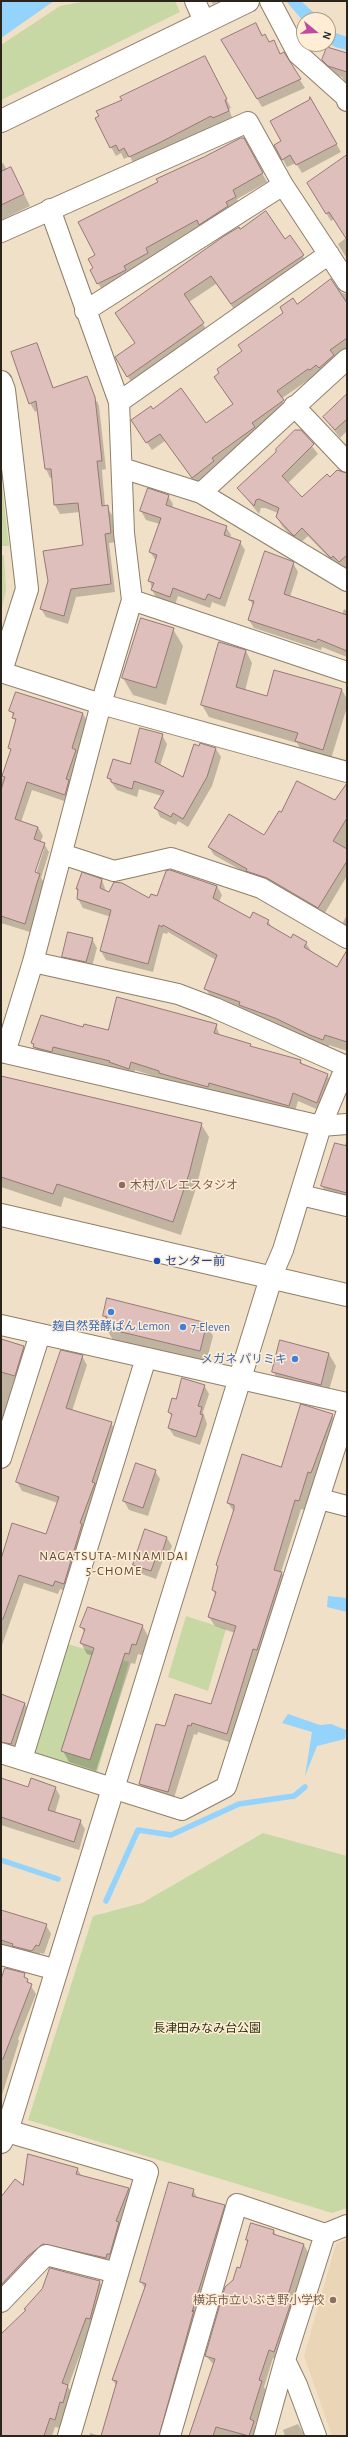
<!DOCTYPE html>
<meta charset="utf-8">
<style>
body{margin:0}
#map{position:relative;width:348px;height:2437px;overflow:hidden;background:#f1e0c8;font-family:"Alegreya Sans",sans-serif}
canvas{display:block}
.frame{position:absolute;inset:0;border:2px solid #2a241b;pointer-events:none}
.north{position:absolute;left:296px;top:12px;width:40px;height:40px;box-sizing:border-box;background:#ffedd5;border:1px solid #aa9d8b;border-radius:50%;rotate:108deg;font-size:11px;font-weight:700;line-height:16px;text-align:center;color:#2a241b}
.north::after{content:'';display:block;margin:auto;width:14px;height:18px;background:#c14aa1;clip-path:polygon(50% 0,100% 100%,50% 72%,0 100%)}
</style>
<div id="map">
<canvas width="348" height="2437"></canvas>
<div class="frame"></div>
<div class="north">N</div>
</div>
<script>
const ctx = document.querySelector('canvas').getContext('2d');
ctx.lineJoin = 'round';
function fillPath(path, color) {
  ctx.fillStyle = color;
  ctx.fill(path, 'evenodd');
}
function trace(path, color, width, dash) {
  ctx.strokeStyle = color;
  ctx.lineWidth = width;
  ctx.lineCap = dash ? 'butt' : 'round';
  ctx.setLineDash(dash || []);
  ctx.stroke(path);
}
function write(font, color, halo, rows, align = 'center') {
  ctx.font = font + ' "Alegreya Sans","Noto Sans JP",sans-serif';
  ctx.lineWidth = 3;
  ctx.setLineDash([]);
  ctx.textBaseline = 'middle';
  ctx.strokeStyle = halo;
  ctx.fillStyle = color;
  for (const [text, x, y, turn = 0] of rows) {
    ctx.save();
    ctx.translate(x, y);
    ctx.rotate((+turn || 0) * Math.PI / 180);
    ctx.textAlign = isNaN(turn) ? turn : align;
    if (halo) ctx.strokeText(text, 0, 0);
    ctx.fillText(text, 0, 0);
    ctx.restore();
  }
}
const built = new Path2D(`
 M347,2239v197h-15l-28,-80 32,-112z`);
const green = new Path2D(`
 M87,1h88l5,11 -179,88v-55l59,-39z
 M1,477l8,69h-8z
 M4,555l2,36 -5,20v-55z
 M186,1616l40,13 -18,62 -40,-14z
 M68,1644l61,18 -33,115 -65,-20z
 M263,1833l84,23v352l-15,5 -304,-93 65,-204 49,-13z`);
const water = new Path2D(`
 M1,1h53l-53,37z
 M286,1h15l21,19 -18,2z
 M328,25l8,8 11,4v13l-12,-3 -7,-5z
 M328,1596l19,2v14l-20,-5z
 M288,1714l32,11 11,-1 15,6 -1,9 -28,7 -12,30 7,-44 -30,-9z`);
const shadow = new Path2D(`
 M211,1h8l-6,3z
 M256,24l7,12 6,7 4,-2 8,14 2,-2 22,35 -43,19 -39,-67z
 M347,54v32l-5,-9 -8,-3 -11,-14z
 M208,65l23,43 -2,1 4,11 -15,6 -1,-2 -83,41 -4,-9 -6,3 -3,-6 -5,3 -5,-9 12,-46z
 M311,99l30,53 -39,21 -6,-10 -9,4 -12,-22 8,-4z
 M243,140l24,42 -30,17 3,7 -90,51 2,4 -49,31 -12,-22 4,-1 2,-14z
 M3,163l4,7 4,-2 19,38 -29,14v-56z
 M347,164v95l-9,-15 8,-6 -12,-19 -3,2 -23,-38z
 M266,213l19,27 5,-3 18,27 -72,48 -20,-28 -27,18 19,30 -75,53 -17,-28 20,-14 75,-96z
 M331,281l11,12 5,1v59l-66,46 7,10 -91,76 -32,-44 -13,9 -15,-22 16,-18 53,14 27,-19 -18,-28 82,-72z
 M37,344l17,45 33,-12 4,8h-2l6,17 2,-1 2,5 7,63 -4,1 3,37h2l5,8 4,27 -7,1 6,49 -39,5 -8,27 -22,-7 -5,-8 43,-63 -4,-34 -20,2 -5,-9 -2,-28 -3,1 -4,-9 -8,-59 -3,2 -5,-9z
 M347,395v36l-7,7 -16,-21z
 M300,431l18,23 -31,30 14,15 28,-20 18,4v85l-3,2 -5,-6 -2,2 -29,-30 -9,8 -17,-18 -5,-9 1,-4 -13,-5h-4l-2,6 -21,-26z
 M168,496l5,8 -1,4 54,19 5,8 -1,3 10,4 5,8 -20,57 -13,-5 -2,6 -32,-12 -3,9 -18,-6 -5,-9 -2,-9 6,-20 -6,-9 10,-28 -14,-4 -5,-9z
 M293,563l5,9 -8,25 52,18 2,-6 3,2v46l-25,-10 -1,3 -67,-22 -5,-8 4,-15 -3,-5z
 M173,629l10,17 -17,59 -33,-10 -10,-17z
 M246,651l6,12 -7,28 23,6 7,-25 67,18 5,9v8l-17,55 -27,-9 -6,-10 -88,-26 -7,-12z
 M11,711l72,3 5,8 -11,32 3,5 -10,44 -38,-13 -11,32 17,5 5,9 -3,7 4,1 5,8 -8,26 3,5 -2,9 -12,40 -29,-9v-140l10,-32 -2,-3 7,-25zM42,849h2l-9,28h-2z
 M162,735l5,9 -7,22 24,13 17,-34 15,4 5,8 -9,29 -24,41 -10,-6 -2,4 -16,-8 -4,-9 6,-12 -23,-7 -2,8 -20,-7 -9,-12 22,-13z
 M346,784l1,92 -24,40 -109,-61 -5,-8 55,-10 18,-24 53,-11z
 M82,874l20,6 4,11 4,2 40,6 67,-13 5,9 -3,7 32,17 17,2 5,8 19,10 14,4 5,8 26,18 10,-2v84l-18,-6 -1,3 -83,-35 -2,-4 -32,-12 -5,-8 10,-29 -48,-28 -1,2 -4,-1 -10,39 -47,-12 -5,-9 10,-34 -28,-9 -5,-9 -1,-10z
 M347,915v13l-4,-6z
 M92,939l5,9 -6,22 -23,-5 -5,-9z
 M37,1025l72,6 107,-6 4,11 30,9 2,3 48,12 3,5 24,10 5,8 -11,28 -23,-10 -4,14 -80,-24 -1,4 -48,-13 -2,-3 -28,-9 -2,7 -96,-26 -5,-8z
 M1,1077l200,47 8,13 -13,51 -15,47 -117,-38 -3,10 -60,-20z
 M347,1141v59l-20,-5 -5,-9z
 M104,1315l102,9 7,12 -7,27 -93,-23 -7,-12 1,-6z
 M1,1346l22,1 5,9 -27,69z
 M329,1354l7,12 -9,31 -47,-13 -7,-13z
 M82,1356l5,9 -15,46 39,12 5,9 -47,160 -9,-3 -2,5 -34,-11 -23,65v-94l46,-18 11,-33 -36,-12 -5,-9z
 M204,1385l5,9 -6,18 4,12 -7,21 -26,-9 -5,-8 3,-11 -3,-5 7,-12z
 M332,1415l6,9 -21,58 -3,-1 -9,29 -4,-1 -20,63 6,10 -55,161 -34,-11 -1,3 -3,-1 -21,67 -28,-8 -5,-10 26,-55 45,-23 24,-72 -20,-7 -6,-9 7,-21 -3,-6 6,-22 -2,-3 17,-53 -6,-9 54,-35z
 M155,1471l5,8 -12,37 -19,-6 -5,-9z
 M167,1538l5,8 -6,15 -3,-1 -7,19 -17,-6 -5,-9z
 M142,1625l6,11 -6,19 -4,-1 -3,10 -4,-1 -35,108 -27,-9 -6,-11 30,-95 -6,-2 -6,-11 4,-10 -4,-6z
 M1,1695l24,9 5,8 -13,38 -16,-5z
 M1,1779l28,9 26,-1 5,9 -5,17 25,8 5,8 -6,21 -78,-25z
 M1,1911l45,14 5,9 -7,20 -4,-1 -3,6 -36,-12z
 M24,1975l12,19 -18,45 1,2 -18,57v-115z
 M77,2168l5,9 46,12 5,9 -19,65 -60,-11 -53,47v-100l23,-13z
 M193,2190l5,9 26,7 5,9 -62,221h-65l15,-49 -4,-7 32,-91 -4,-8z
 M274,2231l2,5 28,9 5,9 -30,106 -6,-2 -9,29 3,4 -12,35 3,4 -2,6h-65l23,-71 -8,-9 34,-87 9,-26 -2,-3z
 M50,2269l49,12 5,9 -36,97 5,8 -13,33 -5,-1 -3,9h-51v-100l26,-25 16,-21z
 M298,2424l7,12h-20l-2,-6z
 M90,2433l10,3h-10z`);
const stream = new Path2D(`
 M1,1860l57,19
 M106,1901l32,-71 33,5 68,-31 55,-8 11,-9`);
const building = new Path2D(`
 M256,23l6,13 3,-2 4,8 5,-2 6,14 4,-2 17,27 -44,20 -36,-59z
 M327,47l20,6v19l-19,-6 -6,-6z
 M205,56l22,43 -2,1 4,11 -16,7 -2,-2 -52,27 -30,14 -5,-9 -5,3 -3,-6 -6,3 -15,-30 4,-2 -3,-5 26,-11 -2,-3z
 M310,97l27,47 -41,21 -6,-10 -8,5 -8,-15 7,-4 -11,-20 39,-21z
 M241,138h3l19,35 -30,17 3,7 -10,5 2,4 -29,19 -2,-5 -51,28 2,5 -24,13 2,4 -29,14 -7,-14 3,-2 -5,-9 7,-4 -17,-33 80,-40 -2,-3 48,-22z
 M347,155v85l-18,-28 -3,2 -19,-31z
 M11,167l13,27 -23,11v-33z
 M266,211l19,28 5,-4 14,20 -73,49 -20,-28 -27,18 20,29 -77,54 -12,-20 20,-14 -20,-30 109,-77 15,-9 1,2z
 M331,279l16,24v35l-17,12 4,5 -15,13 -3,-3 -6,5 -2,-1 -31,22 7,9 -32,23 3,4 -43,31 2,3 -22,17 -32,-44 -14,9 -15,-23 20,-14 2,3 28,-21 25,35 27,-19 -19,-27 5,-4 -2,-4 25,-18 -4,-6 45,-32 -3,-6 13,-9 4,6z
 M37,343l16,45 34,-12 8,21 7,64h-5l5,45 6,-1 3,28 -6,1 6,50 -40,5 -7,27 -24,-7 8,-28 -5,-30 40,-6 -5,-42 -24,2 -3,-36h-6l-9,-68 -7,3 -18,-52z
 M347,394v25l-12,11 -12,-13z
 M295,430h6l13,14 -32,32 20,21 25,-23 3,3 7,-7 10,3v82l-8,7 -6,-6 -2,2 -2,-2 -27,-28 -8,8 -18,-19 3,-9 -20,-9 -3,1 -2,6 -17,-18 39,-36v-3z
 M148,488l21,7 -3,10 61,21 -3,9 17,6 -21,58 -12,-5 -3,6 -32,-12 -3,9 -19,-7 3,-7 -6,-2 9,-26 -8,-3 12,-34 -21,-7z
 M265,551l29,11 -10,32 63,21v36l-29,-12 -2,3 -68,-22 6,-19 -5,-1z
 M141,618l33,10 -18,60 -34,-10z
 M219,642l27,8 -10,37 31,9 7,-26 68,19 -19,61 -28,-9 3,-8 -97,-28z
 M16,692l67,21 -11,35 4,2 -10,29 3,1 -4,15 -38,-13 -12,37 23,8 -4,12 11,4 -10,29 5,2 -3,9 -12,41 -24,-8v-126l4,-13 -3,-1 9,-27 -3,-1 8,-29 -4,-1 2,-5 -5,-2z
 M140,728l23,6 -8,28 28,15 11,-33 5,2 1,-3 16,5 -9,29 -24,42 -10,-6 -2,4 -17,-9 10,-17 -30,-10 -2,8 -21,-7v-3l-4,-1 6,-19 17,5z
 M297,781l38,19 12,-17v35l-14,23 14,8v12l-29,47 -51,-30 -21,-7 1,-2 -39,-22 21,-33 35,21 15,-24 2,1z
 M170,870l47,16 -4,12 37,20 3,-6 16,8 -2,4 24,14 2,-4 14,8 -3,5 33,20 10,-17v92l-22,-7 -2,5 -13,-5 -35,-17 -36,-13 1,-3 -36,-13 13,-34 -54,-30 -1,2 -3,-2 -11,39 -48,-13 11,-41 -34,-11 1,-10h-2l6,-17 20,7 -2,9 9,4 5,-10 8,1 27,15 2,-4 6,2 9,-25z
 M68,932l25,6 -7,24 -24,-5z
 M117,997l100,27 -3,9 37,11 -1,2 51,14 -1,3 28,11 -11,29 -24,-10 -4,13 -80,-23 -1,4 -49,-14v-2l-28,-9 -2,7 -20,-7 1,-1 -57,-14 -1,5 -19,-5 1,-3 -3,-1 10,-28 42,12 1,-3 24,6z
 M1,1076l201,47 -13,51 -16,48 -116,-38 -4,10 -52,-17z
 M335,1143l12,3v47l-26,-7z
 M107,1298l100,25 -7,28 -95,-23 2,-11 -4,-1z
 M1,1339l23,7 -9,30 -14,-4z
 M280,1340l49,13 -8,32 -49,-13z
 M61,1350l22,5 -17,53 46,14 -20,60 3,1 -15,40 2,1 -18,60 -9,-3 -2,5 -34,-11 -16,44h-2v-60l11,-36 34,11 13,-37 -43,-15z
 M182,1378l23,7 -7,21 4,1 -2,7 3,1 -7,22 -28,-9 4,-14 -4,-2 4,-14 4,1z
 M301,1404l32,10 -22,59 -3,-1 -9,29 -4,-1 -21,70 8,2 -25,78 -4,-1 -26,85 -35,-11 -1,3 -3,-1 -20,67 -29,-8 17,-60 9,2 10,-32 36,10 25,-78 -28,-9 8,-25 -4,-2 6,-24 -2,-1 18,-56v-4l-7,-2 15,-49 39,13z
 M136,1463l20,7 -13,38 -20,-7z
 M145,1529l22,8 -5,16 -4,-1 -7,19 -18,-6z
 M88,1607l55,18 -7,20 -4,-1 -3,10 -4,-1 -35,107 -29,-9 33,-103 -14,-5 5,-14 -5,-2z
 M1,1694l24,9 -14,41 -10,-2z
 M1,1778l27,9 3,-9 25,9 -8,23 33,10 -7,22 -73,-25z
 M1,1910l46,14 -8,22 -3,-1 -4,6 -20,-5 1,-2 -12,-4z
 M5,1968l20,5 -1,4 4,2 -1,3 5,2 -29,75h-2v-79z
 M28,2154l50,14 -2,6 53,14 -13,33 3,1 -9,32h-3l-1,4 -63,-14 -15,12 -27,29v-88l14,-18 8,6z
 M169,2182l25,7 -2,7 33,9 -33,107 2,-2 -35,126h-58l16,-55 -5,-1 34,-96 -6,-2z
 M251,2223l23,7 -1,4 31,10 -17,54 5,2 -18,52 -5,-2 -10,30 3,1 -12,38 4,2 -5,15 -33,-9 -3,9h-24l26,-77 -10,-3 20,-69 8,-7 4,-13 3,1 8,-28h-2z
 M50,2268l50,13 -10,38 -4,-1 -24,65 6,2 -5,18 -3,-1 -5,18 -5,-2 -6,18h-43v-102l25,-24 -2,-1 18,-20z`);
const street = new Path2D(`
 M195,1l9,20
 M270,1l28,53 48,43 1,4
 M1,232l247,-110 35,63 64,97
 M85,311l198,-126
 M119,402l210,-148
 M294,406l53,56
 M122,468l79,25 146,88
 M201,493l146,-134
 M132,600l215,72
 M1,672l100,32 246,68
 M62,854l52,17 57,-13 90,30 86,50
 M33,962l145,32 37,14 131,58 -25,60 -38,124 -12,28
 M1,1052l320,74 26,-2
 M5,1053l28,-91 68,-258 31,-104 -8,-67 -5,-131 -69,-193
 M301,1195l46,11
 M1,1325l346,78
 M1,1458l39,-124
 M320,1499l27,7
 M1,1753l181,57 44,-23 121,-376
 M22,1759l124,-401
 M1,1955l56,15
 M1,2302l45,-47 71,18
 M285,2360l12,25 19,51
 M170,2436l67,-232 88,30
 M264,2436l21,-76 40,-126 22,-9`);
const secondary = new Path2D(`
 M1,121l247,-120
 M1,382l3,8 23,199 -26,82
 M1,1215l346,80
 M7,2131l140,41 -78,264
 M1,2142l6,-11 264,-853`);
const markers = [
 [122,1185,4,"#8d6e63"],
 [157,1261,4,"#1a4fb4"],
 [111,1312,4,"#3f7fe0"],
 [183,1327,4,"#3f7fe0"],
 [295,1359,4,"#3f7fe0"],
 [333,2300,4,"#8d6e63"]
];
const educationNames = [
 ["木村バレエスタジオ",130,1185],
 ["横浜市立いぶき野小学校",325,2300,"right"]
];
const transitNames = [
 ["センター前",165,1261]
];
const shopNames = [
 ["麹自然発酵ぱん Lemon",111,1326],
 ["7-Eleven",191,1327,"left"],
 ["メガネ パリミキ",287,1359,"right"]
];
const parkNames = [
 ["長津田みなみ台公園",207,2028]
];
const neighbourhoodNames = [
 ["NAGATSUTA-MINAMIDAI",114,1556],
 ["5-CHOME",114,1571]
];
fillPath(built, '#ebd5b7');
fillPath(green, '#c7d8a4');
fillPath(water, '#93d3fc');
fillPath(shadow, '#0003');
trace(stream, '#93d3fc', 5.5);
fillPath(building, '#dfbfbc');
trace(building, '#957876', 1);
trace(street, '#8e7e68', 22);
trace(secondary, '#8e7e68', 24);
trace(street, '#fff', 20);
trace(secondary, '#fff', 22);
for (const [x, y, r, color] of markers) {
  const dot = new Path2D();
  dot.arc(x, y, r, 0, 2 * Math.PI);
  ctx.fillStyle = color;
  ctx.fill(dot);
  trace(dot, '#ffedd5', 1.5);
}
write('12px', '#785e54', '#ffedd5', educationNames, 'left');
write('12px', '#164399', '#ffedd5', transitNames, 'left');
write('12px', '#366cbe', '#ffedd5', shopNames);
write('12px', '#2c3614', '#ffedd5', parkNames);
ctx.letterSpacing = '1px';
write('13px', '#5a4b37', '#ffedd5', neighbourhoodNames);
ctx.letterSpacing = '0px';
</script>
